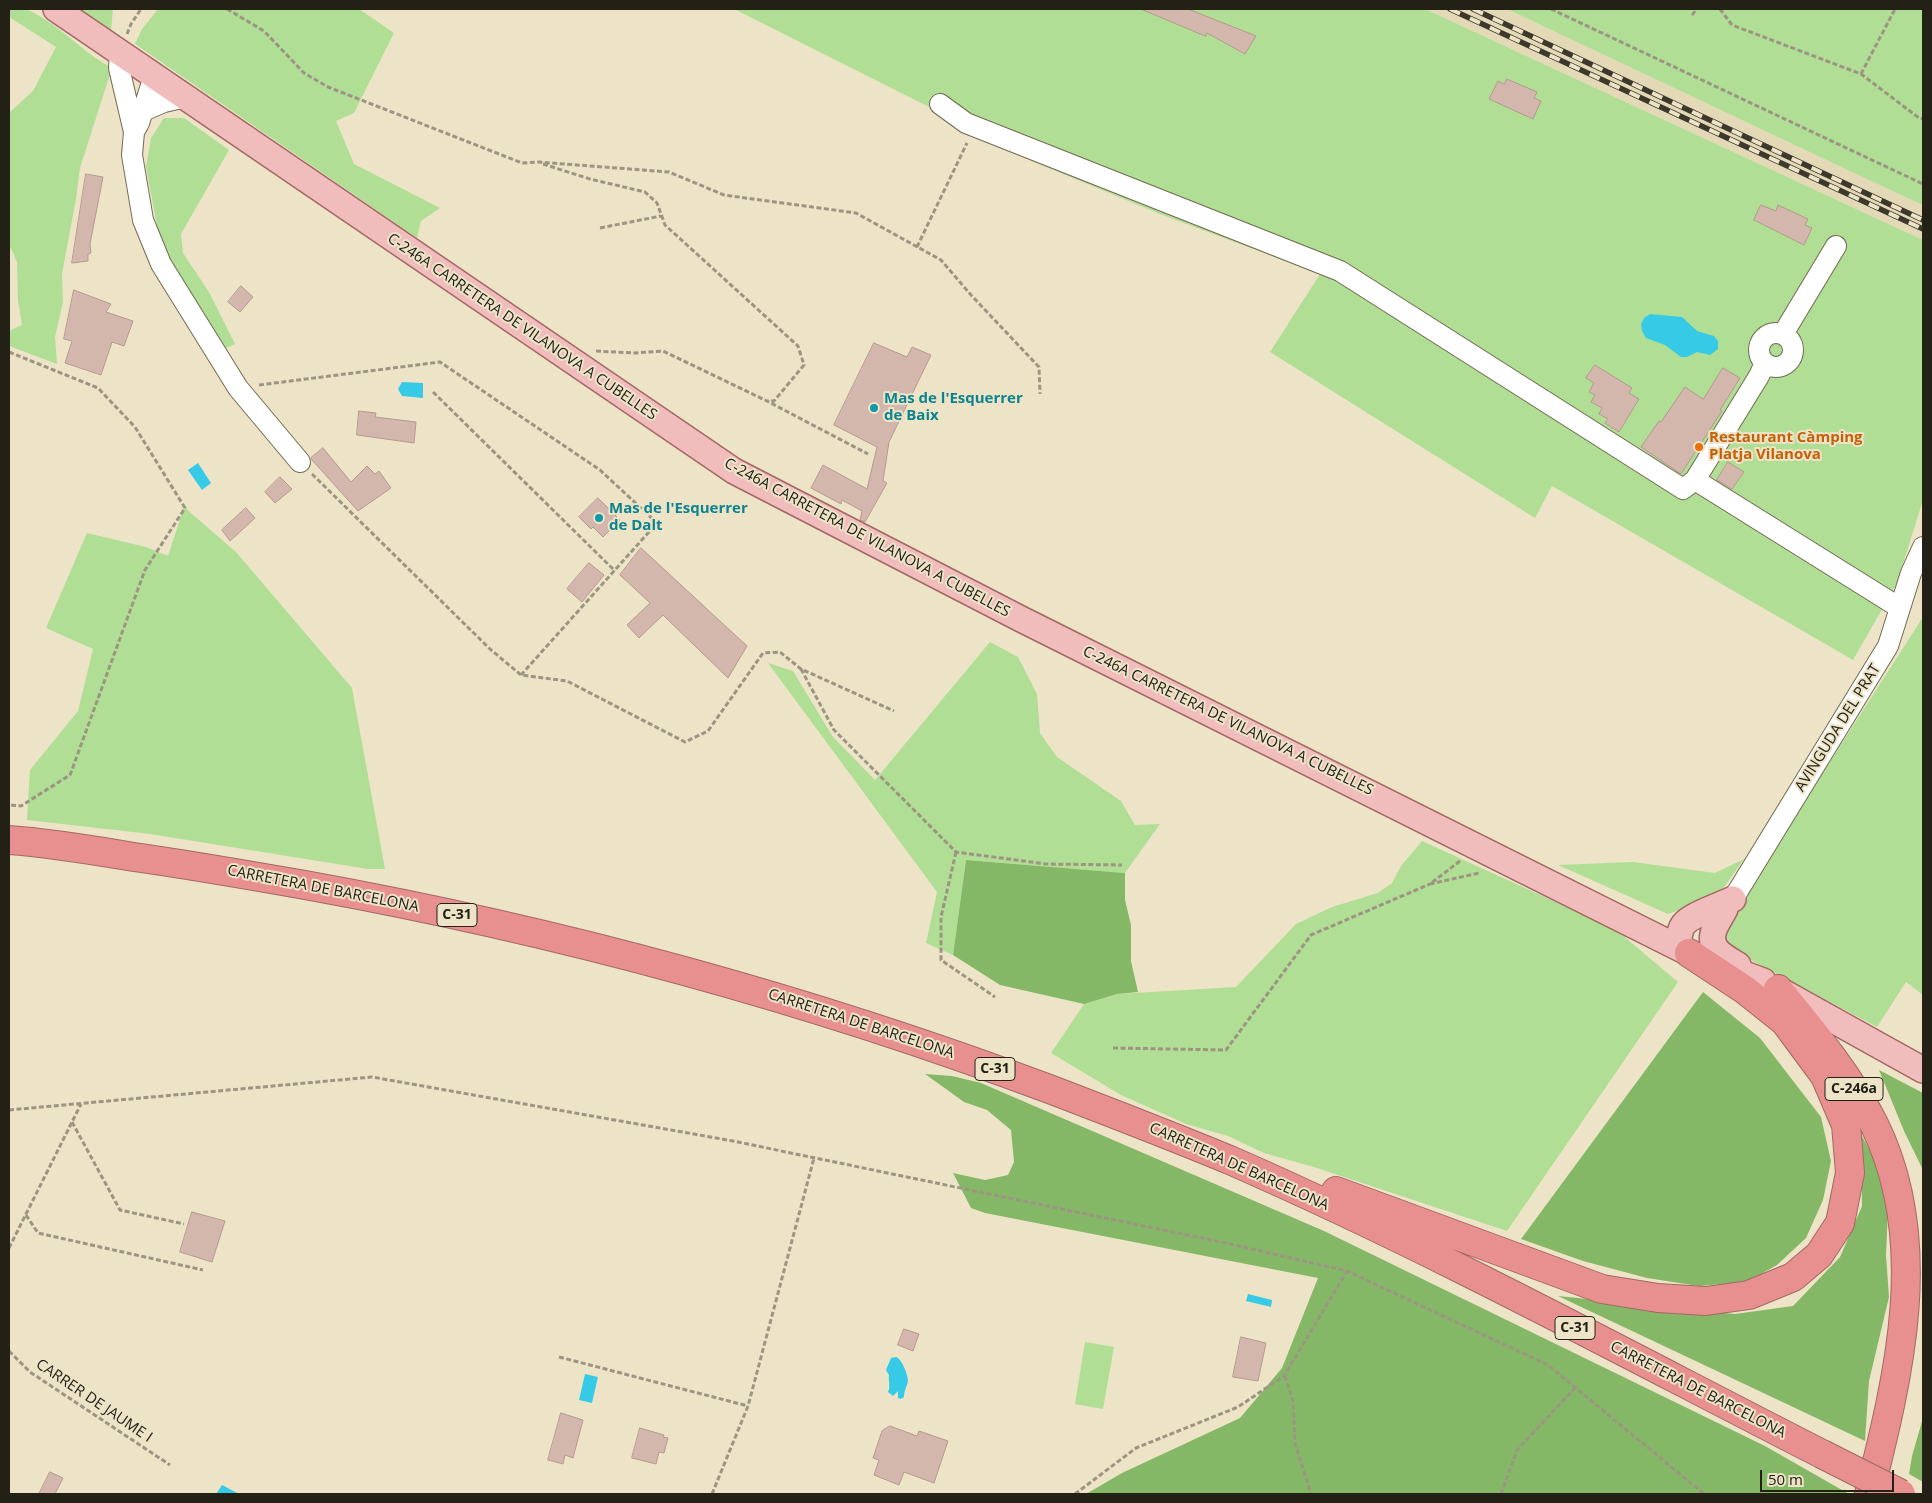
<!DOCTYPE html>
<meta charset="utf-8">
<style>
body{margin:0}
#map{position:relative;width:1932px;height:1503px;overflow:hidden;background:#ede4c8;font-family:"Open Sans",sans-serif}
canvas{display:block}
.frame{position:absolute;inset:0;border:10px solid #232016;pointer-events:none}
.scale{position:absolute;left:1760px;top:1470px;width:134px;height:22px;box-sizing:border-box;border:2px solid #232016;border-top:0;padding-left:6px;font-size:15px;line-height:18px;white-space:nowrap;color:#232016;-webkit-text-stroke:4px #ede4c8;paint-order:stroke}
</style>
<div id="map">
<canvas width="1932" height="1503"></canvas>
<div class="frame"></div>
<div class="scale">50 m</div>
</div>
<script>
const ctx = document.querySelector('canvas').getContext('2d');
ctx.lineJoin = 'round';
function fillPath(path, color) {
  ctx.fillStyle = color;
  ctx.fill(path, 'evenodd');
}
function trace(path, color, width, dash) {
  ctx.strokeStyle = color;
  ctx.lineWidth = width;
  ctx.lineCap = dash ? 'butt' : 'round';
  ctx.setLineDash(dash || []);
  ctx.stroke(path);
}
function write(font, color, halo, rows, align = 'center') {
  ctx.font = font + ' "Open Sans",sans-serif';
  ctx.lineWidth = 4;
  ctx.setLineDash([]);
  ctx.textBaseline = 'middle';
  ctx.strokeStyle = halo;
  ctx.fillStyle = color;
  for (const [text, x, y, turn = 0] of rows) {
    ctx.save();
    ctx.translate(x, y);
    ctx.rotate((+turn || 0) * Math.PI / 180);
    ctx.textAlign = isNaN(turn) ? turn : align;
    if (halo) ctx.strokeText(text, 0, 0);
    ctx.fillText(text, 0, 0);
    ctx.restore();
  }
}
const built = new Path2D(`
 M1425,9h82l416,196v35z`);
const green = new Path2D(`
 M9,9c6,0 14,-2 19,1 31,14 54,42 84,58l-32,100 -4,31 -14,75 1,28 -8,35 2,27 -48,-18v-15l13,-6 -4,-24 -1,-39 -8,-18v-131l24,-22 23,-44 -47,-30z
 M80,9h33l-2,22z
 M158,9h201l35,24 -40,80 -18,8 18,43 86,44 -19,13 -4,17 -282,-194 7,-15z
 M734,9h691l498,231v260l-26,83 -44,77 -301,-174 -17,32 -265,-166 50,-78 -160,-60 -203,-84 -14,-16z
 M1507,9h416v196l-56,-26z
 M164,118h20l45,32 -48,84 2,19 26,39 26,52 -9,4 -49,-75 -17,-32 -14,-74 5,-29z
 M184,507l52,45 116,136 33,181h-17l-218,-35 -123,-14 3,-50 48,-59 15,-62 -47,-21 41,-95 59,14 22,9z
 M1923,617v378l-17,-13 -29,45 -158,-84 8,-21z
 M990,642l28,15 19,37 3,39 17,24 64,44 14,24 25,-1 -35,49 -159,-13 -13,95 -27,-12 11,-51 -169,-229 25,8 40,66 42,43z
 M1422,841l193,88 63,53 -171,249 -193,-64 -50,-14 -36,-17 -42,-12 -65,-29 -70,-42 33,-49 33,-10 119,-7 60,-63 36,-17 46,-14 14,-10 9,-17z
 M1744,859l-27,38 -49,17 -110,-49 75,-3 82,11z
 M1085,1342l29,5 -11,62 -28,-5z`);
const forest = new Path2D(`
 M966,860l159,13v27l6,25v36l7,31 -21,2 -33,10 -84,-19 -47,-30z
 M1703,992l57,46 61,79 10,44 -8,39 -17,38 -29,27 -30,17 -48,4 -52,-8 -64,-17 -62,-22z
 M1879,1070l44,23v77l-19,-39z
 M925,1074l27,2 29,7 343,148 441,215 84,48h-763l36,-21 118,-55 42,-50 36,-90 -333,-65 -14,-5 -18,-35 32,7 23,-5 6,-13 -3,-32 -24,-20 -23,-8z
 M1861,1134l21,40 6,36 -2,45 3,42 -20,84 -4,60 -307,-145 177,18 58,-8 47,-49 22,-51z
 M1923,1418v64l-14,-8 3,-18z`);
const water = new Path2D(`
 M1650,314l32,3 15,14 17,5 4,5v8l-8,6 -13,-3 -10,5h-6l-16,-12 -19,-7 -4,-7 -1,-7 3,-6z
 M402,382l21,1v15l-21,-2 -4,-7z
 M198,463l13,20 -9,7 -14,-20z
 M1248,1294l24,6 -1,7 -25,-6z
 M896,1357c6,2 12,18 12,24 -1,6 -4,9 -4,16l-3,2 -3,-1v-7l-5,5 -5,-4c3,-6 0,-10 1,-17l-3,-5 5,-12z
 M585,1374l13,3 -6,26 -13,-3z
 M222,1485l17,9h-23z`);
const building = new Path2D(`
 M1141,9h47l68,27 -11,18 -38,-21 -1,3z
 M1507,79l30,13 -3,6 7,3 -8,18 -44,-20 9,-18 6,3z
 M86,174l17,3 -13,67 1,9 -3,1v7l-16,2z
 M1761,205l15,6 2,-6 30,14 -3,6 7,3 -8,17 -50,-25z
 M241,286l12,11 -13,15 -12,-10z
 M74,290l37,14 -5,8 27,9 -9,25 -12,-4 -11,33 -36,-12 7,-22 -8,-2z
 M874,343l33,14 5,-10 19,8 -42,87 -6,39 4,2 -22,39 -5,-2 2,-9 -20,-11 -1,4 -30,-16 12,-23 44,24 10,-42 -43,-22z
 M1595,365l37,23 -3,5 10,6 -20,33 -14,-9 3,-4 -9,-5 3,-6 -11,-6 4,-7 -6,-3 5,-9 -8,-5z
 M1723,368l17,10 -20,32 2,1 -41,63 -40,-27 18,-26 2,1 24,-35 18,12z
 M359,411l17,2 -1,4 41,5 -2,21 -57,-8z
 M323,448l28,34 16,-16 8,8 4,-3 12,17 -33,23 -46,-51 -1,-2z
 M1728,462l16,10 -12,17 -15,-9z
 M280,477l12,12 -17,14 -10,-11z
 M598,498l22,22 -17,17 -10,-10 -2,2 -12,-12z
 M246,508l9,10 -25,23 -8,-11z
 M641,548l106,98 -19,32 -65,-63 -24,23 -12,-13 23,-22 -30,-28z
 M589,563l15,12 -22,27 -15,-13z
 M192,1212l33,9 -13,41 -32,-10z
 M904,1329l15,5 -6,17 -15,-6z
 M1241,1337l25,6 -8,38 -25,-4z
 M561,1413l22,7 -10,38 -8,-3 -2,9 -15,-4z
 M890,1426l27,10 2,-5 29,10 -14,42 -30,-11 -5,13 -25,-10 5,-15 -6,-2 9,-27z
 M640,1428l24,7 -1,2 5,1 -4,15 -5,-1 -3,12 -24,-6z
 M50,1472l13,6 -8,16h-16z`);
const path = new Path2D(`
 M227,9l37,22 40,42 24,14 194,76 16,-1 131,10 55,23 132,18 85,47 30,35 68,72 1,27
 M1551,9l372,175
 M1720,9l12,16 129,49 58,44 4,1
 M1692,15l5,-6
 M127,34l4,-10 10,-15
 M1861,74l34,-65
 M543,164l47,15 55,13 12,11 8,22 133,121 6,19 -30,36h-7
 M600,228l61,-12
 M917,247l50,-104
 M596,351l39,2 28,-2 104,50 101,53
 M9,352l89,36 37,39 50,81 -40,62 -75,205 -49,31 -12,-1
 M259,385l181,-23 160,108 57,53 -136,152
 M433,392l182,179
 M312,474l178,175 31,26 46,6 118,61 23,-11 55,-78 17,-1 21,17 93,42
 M801,669l33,61 122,122 90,12 76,1
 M956,852l-15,65v43l54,37
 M1460,861l-30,23 49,-11
 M1113,1048l113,2 85,-115 119,-51
 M9,1110l363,-33 361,64 493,102 121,28 201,94 156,129
 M72,1122l48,88 64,14
 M26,1215l12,18 165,37
 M9,1248l72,-144
 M9,1351l21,21 140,93
 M559,1357l189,49
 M1285,1376l8,25 2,42 16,51
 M712,1494l36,-88 66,-248
 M1075,1494l61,-46 102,-41 46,-31 63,-105
 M1501,1494l16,-44 58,-62`);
const minor = new Path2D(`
 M120,53l-1,15 15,64 -2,23 11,65 18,44 77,124 62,74
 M940,104l26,19 374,148 343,218 12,-9 64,-104 6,-13
 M143,111l21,-9 22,-5
 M134,132l5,-9 15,-47
 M1759 350a17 17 0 1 1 34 0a17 17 0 1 1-34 0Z
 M1783,334l53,-88
 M1695,480l205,128
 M1733,899l155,-253 23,-73 12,-26`);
const major = new Path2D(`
 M56,9l678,462 287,148 668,334 74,28
 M1725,909c-4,8 -11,17 -12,25 -4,16 14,24 25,31
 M1678,947c1,-8 1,-17 6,-23 7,-9 37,-19 49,-25
 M1781,991l142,79`);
const highway = new Path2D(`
 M9,840c42,3 83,10 125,17 57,8 114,18 171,28 255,46 504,114 747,205 60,23 120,46 180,71 201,88 394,193 590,293
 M1689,953l56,37 54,43
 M1778,989c35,43 71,86 96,135 58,117 25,251 -5,370
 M1336,1191l266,98 56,9 48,3 43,-6 44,-18 26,-22 21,-32 10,-50 -4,-48 -21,-49 -40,-54`);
const rail = new Path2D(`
 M1450,9l473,220
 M1473,9l450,211`);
const highwayBridge = new Path2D(`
 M1822,1454l79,40`);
const markers = [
 [874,408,5,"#0f9aa8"],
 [1699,447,5,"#e8710a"],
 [599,518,5,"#0f9aa8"]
];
const shields = [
 [457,915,40],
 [995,1069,40],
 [1854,1089,58],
 [1575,1328,40]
];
const shieldNames = [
 ["C-31",457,915],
 ["C-31",995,1069],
 ["C-246a",1854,1089],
 ["C-31",1575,1328]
];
const streetNames = [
 ["C-246A CARRETERA DE VILANOVA A CUBELLES",522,327,34],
 ["C-246A CARRETERA DE VILANOVA A CUBELLES",867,538,28],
 ["C-246A CARRETERA DE VILANOVA A CUBELLES",1228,721,26],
 ["AVINGUDA DEL PRAT",1838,728,-58],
 ["CARRETERA DE BARCELONA",323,889,11],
 ["CARRETERA DE BARCELONA",861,1024,18],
 ["CARRETERA DE BARCELONA",1239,1167,24],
 ["CARRETERA DE BARCELONA",1698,1390,27],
 ["CARRER DE JAUME I",94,1401,34]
];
const cultureNames = [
 ["Mas de l'Esquerrer",884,399],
 ["de Baix",884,416],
 ["Mas de l'Esquerrer",609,509],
 ["de Dalt",609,526]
];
const foodNames = [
 ["Restaurant Càmping",1709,438],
 ["Platja Vilanova",1709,455]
];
fillPath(built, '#e4d9b6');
fillPath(green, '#b0de95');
fillPath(forest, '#85b866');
fillPath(water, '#37cae6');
fillPath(building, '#d4b7ac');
trace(building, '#b6998e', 1);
trace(minor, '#716951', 22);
trace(major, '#a36865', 28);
trace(highway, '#a36865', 30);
trace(path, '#9c9581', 3, [5, 2.5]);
trace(minor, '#fff', 20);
trace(major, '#f1bcbc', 25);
trace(highway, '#e88f8f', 28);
trace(rail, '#3c382c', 5.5);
trace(rail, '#ede4c8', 4, [11]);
trace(highwayBridge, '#a36865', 30, []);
trace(highwayBridge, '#e88f8f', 28);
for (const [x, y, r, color] of markers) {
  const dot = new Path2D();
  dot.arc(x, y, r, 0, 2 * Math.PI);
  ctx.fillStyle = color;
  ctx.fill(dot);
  trace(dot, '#ede4c8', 2);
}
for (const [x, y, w] of shields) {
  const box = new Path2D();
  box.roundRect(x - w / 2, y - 11.5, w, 23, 4);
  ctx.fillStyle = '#ede4c8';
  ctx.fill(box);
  trace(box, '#232016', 1);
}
write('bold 14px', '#232016', null, shieldNames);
write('15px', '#232016', '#ede4c8', streetNames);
write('bold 15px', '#0d838f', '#ede4c8', cultureNames, 'left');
write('bold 15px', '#c56008', '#ede4c8', foodNames, 'left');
</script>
